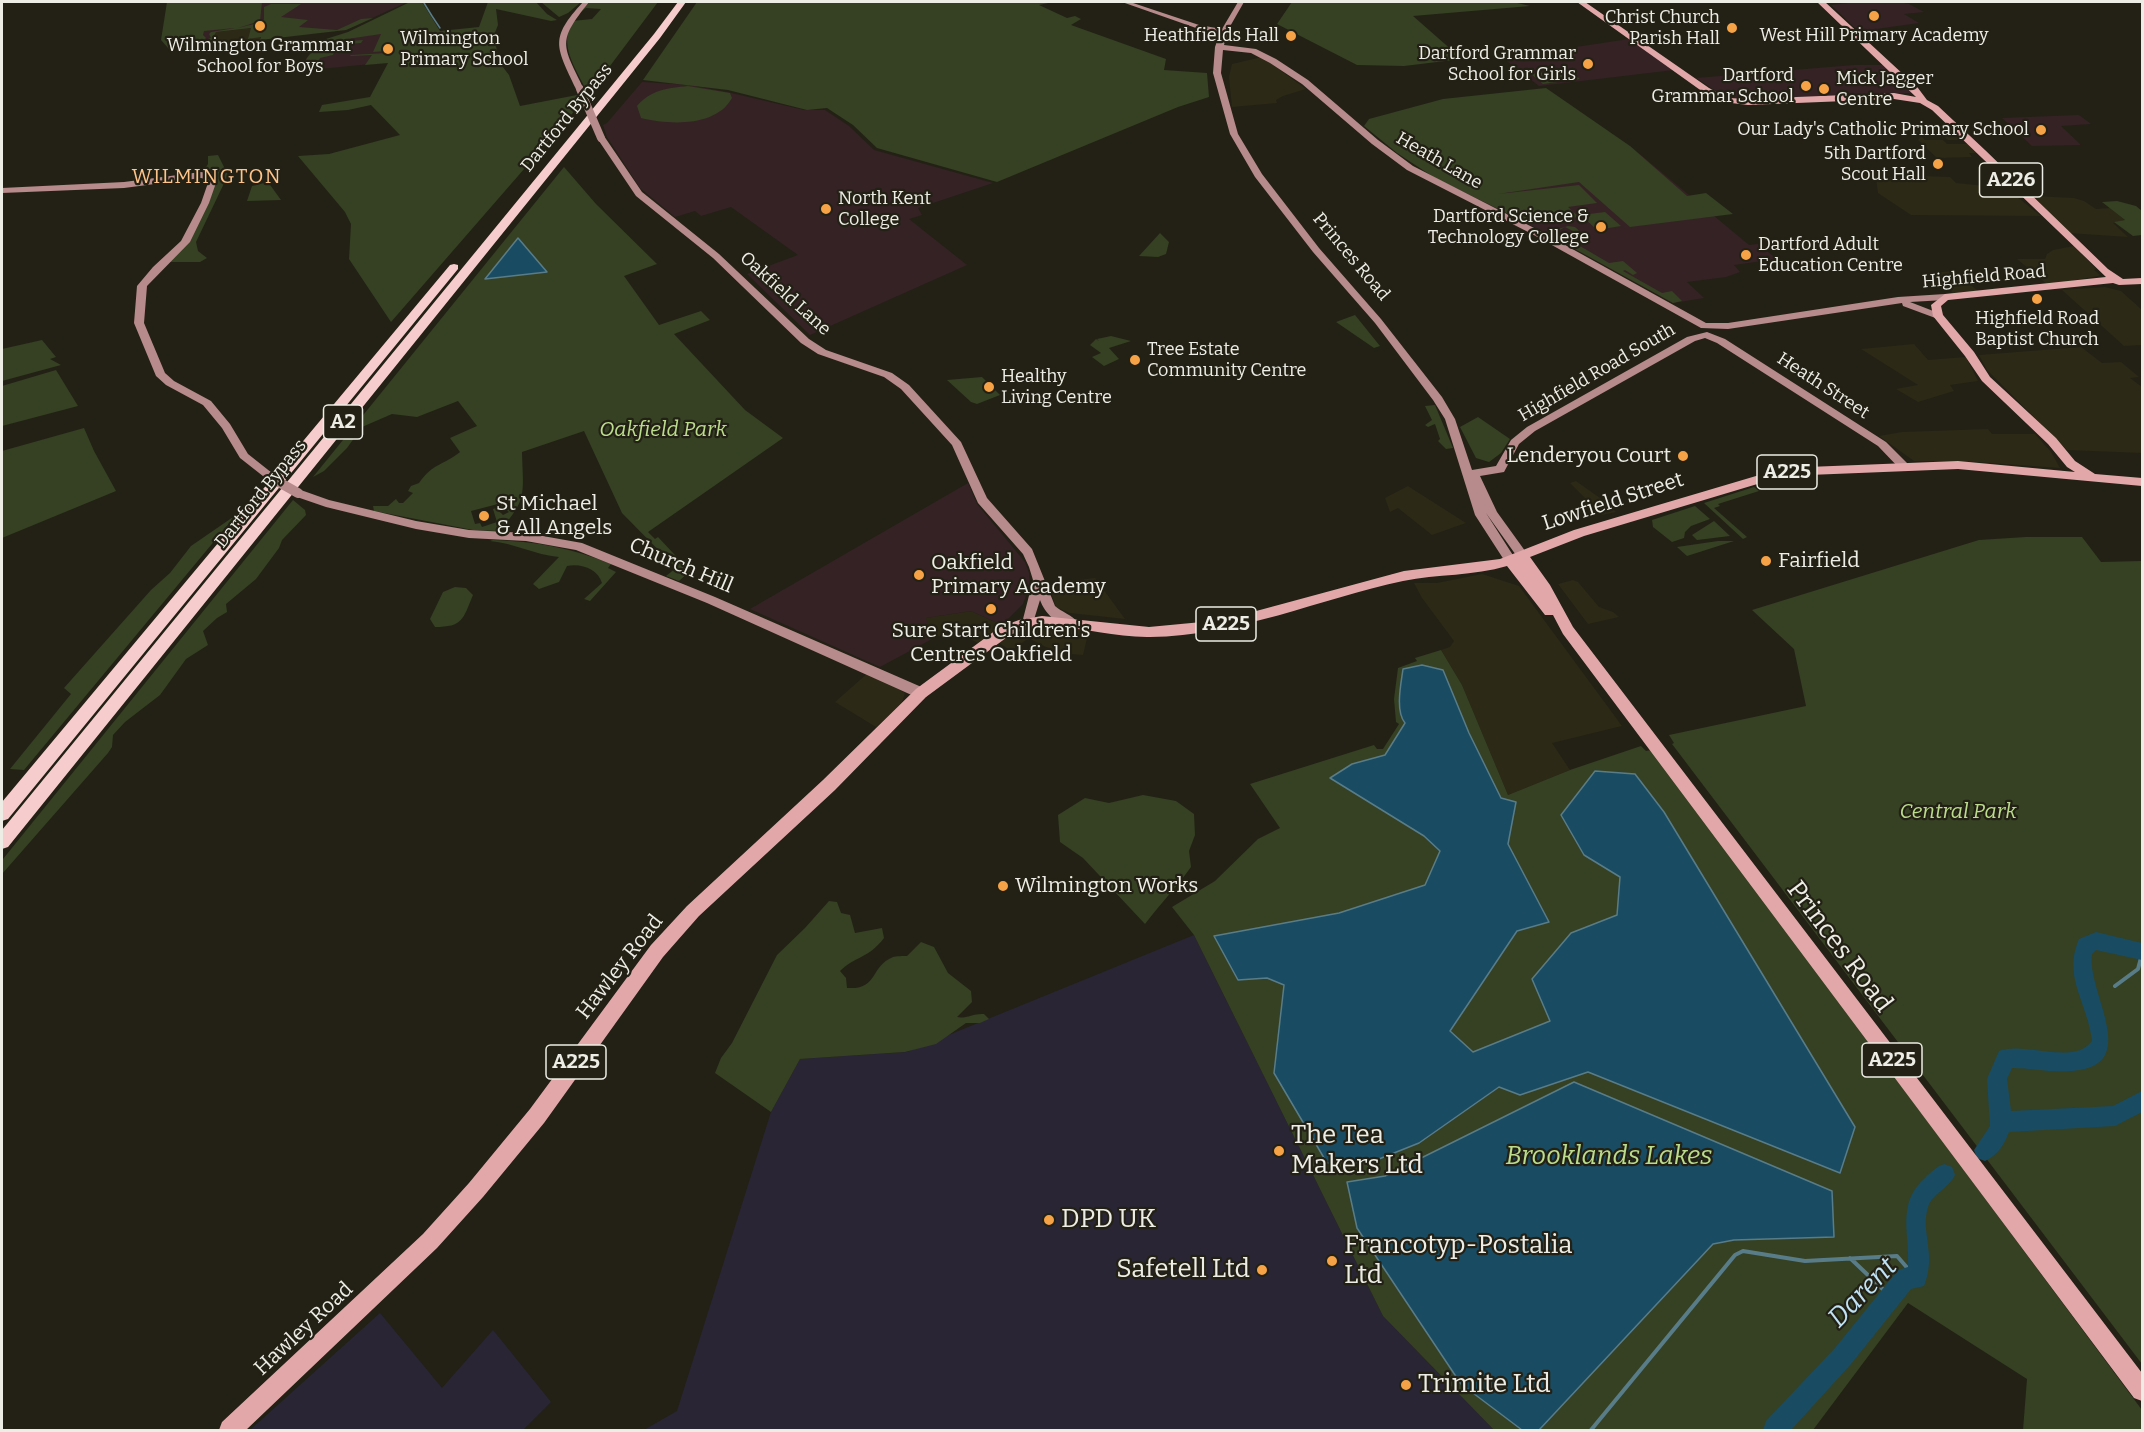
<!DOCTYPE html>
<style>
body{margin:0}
#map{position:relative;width:2144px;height:1432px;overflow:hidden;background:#232115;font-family:Bitter,serif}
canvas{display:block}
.frame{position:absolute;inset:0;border:3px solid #eeede5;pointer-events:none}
</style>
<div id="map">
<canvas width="2144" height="1432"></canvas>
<div class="frame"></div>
</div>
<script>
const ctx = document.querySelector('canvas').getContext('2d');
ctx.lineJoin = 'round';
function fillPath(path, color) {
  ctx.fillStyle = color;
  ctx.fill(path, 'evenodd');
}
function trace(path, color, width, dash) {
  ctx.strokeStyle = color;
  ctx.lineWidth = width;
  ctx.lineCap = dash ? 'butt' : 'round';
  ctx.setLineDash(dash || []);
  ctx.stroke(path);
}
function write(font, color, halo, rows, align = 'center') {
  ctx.font = font + ' Bitter,serif';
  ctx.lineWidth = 4.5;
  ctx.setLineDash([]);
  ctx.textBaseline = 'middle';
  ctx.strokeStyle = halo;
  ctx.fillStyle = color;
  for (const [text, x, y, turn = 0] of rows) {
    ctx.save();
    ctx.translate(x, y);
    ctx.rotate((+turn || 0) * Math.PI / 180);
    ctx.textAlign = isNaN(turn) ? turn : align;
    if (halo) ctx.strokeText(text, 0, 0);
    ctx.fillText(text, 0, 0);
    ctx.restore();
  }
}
const built = new Path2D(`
 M251,28l10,9 -1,3 -12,2 -2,6 -40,6 9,-22z
 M1262,57l44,32 -23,7 -7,4 1,3 -45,4 -3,-30 3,-13z
 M1953,130l10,10h-15l-5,-4h-22l4,4h18l4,4h20l10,9h-8l3,4 -35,1 -19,-18 2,-2 -8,-7z
 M1920,176l30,1 6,6 50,5 35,28 -130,-1 -33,-22 -2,-15z
 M2034,196l40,2 10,3 12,8 14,-1 15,12 -12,3 15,14 -60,-4z
 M2074,246l22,23 -2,1 6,5 -2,1 -50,9 -31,-26h28l2,-5 6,-4z
 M1954,271l24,20 -25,2 -23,-20z
 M2105,287l16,4 21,19v35l-18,1 -62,-56z
 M1914,344l14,16 38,-3 12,24 -28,4 4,6 -36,11 -22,-13 22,-4 -57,-36z
 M2081,347l21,16 19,-1 18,15 -9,1 12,9v66l-75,-3 -80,-80 -8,-15z
 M1988,429l4,5h43l16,18 9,16 -97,-7h-49l-35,-25 23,-4z
 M1576,481l31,22 9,9 -14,3 -32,-32z
 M1408,486l3,2 55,35 -34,12 -34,-27 -8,4 -5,-14z
 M1482,574l37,12 103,140 -70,17 18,27 -62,25 -46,-110 -21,-35 9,-3 4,-6 -32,-43 -8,-15h23z
 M1095,578l30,41 -55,-6 -14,-6 -8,-23z
 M1573,580l5,2 21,25 14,5 6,5 -31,7 -30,-40z
 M971,611l31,14 -24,18 -25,-13 -21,9 -7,-21z
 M1029,628l60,2 -6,25 -25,-2 -28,-14 -4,1 -15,11 -13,-9z
 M869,672l36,21 -4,12 -25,22 -41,-25z`);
const industrial = new Path2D(`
 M1194,935l189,381 111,114h-850l33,-19 94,-299 29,-53 107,-7z
 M380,1313l62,75 51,-58 58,72 -28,28h-273z`);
const education = new Path2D(`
 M169,2h238l-61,28 -40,4 -41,-8 -49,6 -6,12 -41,5 -7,-9z
 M1857,2h42l10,2 15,8 -20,2 15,9 -57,8 -8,-4 -23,-22z
 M390,32l73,23 -164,16 12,-20 13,-5 -2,-3 12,-4z
 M1629,39l45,31 -135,16 -36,-28z
 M1854,65h30l29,28 -171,6 -20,-4 -26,-17z
 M642,82l47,3 38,7 77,18h21l24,16 25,24 119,33 -75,25 4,7 -13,4 58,46 -157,70 -63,-61 51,-19 -67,-48 -30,9 -6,-5 -20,6 -35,-29 -33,-51 -4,-12 4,-2z
 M2079,115l12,9 -30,2 20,19 -49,1 -30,-28z
 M1630,146l119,99 9,-1 19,15 -43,6 6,7 -14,5 -39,5 17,16 -31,5 -133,-73 -91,-45z
 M968,483l9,21 48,58 4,11 1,12 -7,19 -21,21 -31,-14 -45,7 6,21 -52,28 -130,-58z`);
const green = new Path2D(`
 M167,2h95l-2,19 -22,7 24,-6 2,-3v-12l7,-3h30l-20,13 27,3 -9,7 38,3 24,-11 12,-1 -27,12 -86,10 1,-3 -13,2 3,-11 -35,4 -6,12 -35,5 36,-11 -2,-4 2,-2 24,-4 -31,3 -1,4 3,3 -4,3 -33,8 -8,-9z
 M410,2h12l18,29 39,-4 9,-25h48l11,12 10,6 -6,1 -55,-12 2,16 -4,10 5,27 10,13 11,31 57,-11 1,12 -187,215 -42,-63 2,-35 -6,-12 -47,-56 31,-2 71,-19 -29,-30 -23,5 -29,2 3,-7 48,-8 18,-34 -23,2 7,-10 -22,1 1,-1 36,-2v-2l-14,1 8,-18 -74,11 41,-13z
 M541,2h40l-13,11 -9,4z
 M588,2h70l-66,88 -7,-2c-10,-21 -26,-43 -13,-67l20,-2 9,-10 -15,-1 -10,8z
 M697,2h356l-14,3 28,13 8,-2 6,3 -10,6 95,34 -2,11 43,3 2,24 -31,10 -181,75 -120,-34 -24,-23 -26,-17 -20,2 -79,-20 -85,-10z
 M1292,2h221l17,4 -117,10 49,43 -58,7 -47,-1 -80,-41z
 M363,40l-2,3 -24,2 -4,10 -13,3 -4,10 -16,2c7,-13 16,-28 33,-24l-2,-3z
 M1567,69l13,10 -37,5 -12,-10z
 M688,86l42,7 2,5c-16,29 -62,27 -91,20l-4,-12c13,-16 31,-18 51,-20z
 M1546,88l84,58 57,50 19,-3 27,21 -103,13 -51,-45 -81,12 81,-9 18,18 -29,4 12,11 -20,-2 -31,8 -94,-46 -38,-25 -33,-27 5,-7 74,-20z
 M218,155l10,20 -32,67 2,9 9,7 -7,4h-36l16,-13 33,-69 -12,-5 7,-11v-8z
 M564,167l32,37 61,60 -33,12 35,49 42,-14 9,9 -36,14 71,76 38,28 -135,94 7,7 3,-2 32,34 -11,10 -13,-5 10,-8 -54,-55 -38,-82 -62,21c1,42 6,47 -23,79l-26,-1 -99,-19 -1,-5h15l8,-7 3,4h4l10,-10 -5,-2 3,-5 8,-3c14,-20 25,-18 41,-31l-10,-14 27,-12 -19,-25 -41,16 -25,-3 -30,13 -15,21 -23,23 -11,6zM498,504l11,8 -6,3 -7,-7 -3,1 4,13 -15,5 -2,-4 -5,1 -4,-13z
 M268,182l13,18 -34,1 5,-15z
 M2117,201l19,5 6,5v24l-9,1 -19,-14 11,-2 -23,-18z
 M1605,212l16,14 -24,4 -16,-15z
 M1568,226l7,1 12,11 -22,-11 -9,5 53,31 14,-2 14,12 -4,2 -8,-5 -2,1 39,22 10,-2 10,10 -9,2 -127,-70z
 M1160,233l9,9 -3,12 -8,3 -19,-1z
 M1355,315l25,31 -6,2 -38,-26z
 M1111,336l20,5 -22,7 10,11 -15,7 -12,-9 9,-4 -11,-8 6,-6 3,2 -2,-2z
 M42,340l14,17 -6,2 11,6 -59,16v-32z
 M56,370l22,36 -76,20v-40z
 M982,377l18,18 -23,9 -6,-2 -24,-22z
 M1435,405l18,43 -7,1 -8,-8 2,-2 -5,-15 -7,3 -3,-2 7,-5 -7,-14z
 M1478,417l32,22 -9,14 -12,9 -13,-4 -16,-31z
 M84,428l10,23 22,40 -114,47v-87z
 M1754,487l5,4 -41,13 2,2 -6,2 33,29 -4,2 -39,-36z
 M293,500l12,10 26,5 -26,-5 1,5 -24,25 -3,8 -23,31 -30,25 1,8 -10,6 -14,13 5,14 -22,14 -26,36 -35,27 -12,13 -1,12 -4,6 -106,121 1,-15z
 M1695,506l15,13 -19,7 -6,6 -1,6 -12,4 -19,-15 -1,-7z
 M236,515l-212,255 -14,-1 61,-75 -7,-6 87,-98 19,-17 21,-27z
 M1714,521l16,15 -33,4 -5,-5z
 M2026,537h56l19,25 41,-1v803l-470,-620 2,-1 -5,-8 137,-29 -12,-57 -42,-39 227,-70z
 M493,540c41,1 80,8 118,24l-3,4 8,4 -26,29 -6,-2 18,-16c-4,-14 -21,-20 -35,-17l-8,16 -20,7 -6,-5 26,-27c-24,-2 -45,-14 -69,-16z
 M1718,541h16l-47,15 -10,-9z
 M455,587l11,1 7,7c-10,24 -10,32 -38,32l-5,-8 13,-27z
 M1441,650l21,35 46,110 62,-25 71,-24 5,5 6,-1 490,660v20h-119l4,-51 -119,-76 -95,127h-319l-111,-114 -189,-381 -22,-28 43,-26 43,-42 22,-11 -30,-44 124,-39 3,4h6l16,-25 -3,-2 -2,-23 4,-31 19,-7 -2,-3z
 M1143,795l33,6 18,13 1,21 -6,16 2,16c-14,20 -31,37 -46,57l-62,-66 -23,-16 -2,-27 27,-17 24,5z
 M829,901l8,1 4,11 9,2 5,18 27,-5 2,10c-16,21 -29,18 -44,33l6,7 1,10c32,2 22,-21 46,-31 3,-1 10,-1 14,-1l14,-14 13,5 14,26 23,18 1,11 -15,15c9,2 17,-4 27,-3l5,5 -9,4h-14l-30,21 -31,8 -105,7 -29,53 -56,-39 6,-15 11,-15 45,-88 28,-27z`);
const water = new Path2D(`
 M518,238l29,34 -62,7z
 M1422,665l21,5 26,63 32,65 15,4 -8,42 41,78 -32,9 -67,100 23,21 77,-31 -18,-42 39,-46 46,-18 3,-38 -36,-22 -23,-40 34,-44 40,3 29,38 191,315 -15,46 -252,-101 -68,23 -21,-8 -80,56 -50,20h-42l-53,-90 10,-88 -17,-7 -29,2 -24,-44 125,-23 86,-28 15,-34 -16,-15 -94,-58 22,-14 33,-9 20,-32c-10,-12 -4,-39 -2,-54z
 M1574,1082l258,109 2,46 -100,3 -21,4 -174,186h-17l-61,-46 -104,-156 -10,-46 38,-6z`);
const streamFar1 = new Path2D(`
 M424,3l8,13
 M432,16l8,12`);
const stream = new Path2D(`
 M2115,986l23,-17 4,-15
 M1850,1258l40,38
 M1591,1430l144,-175 8,-4 62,10 92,-5 19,22`);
const river = new Path2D(`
 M2096,932l46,11v17l-46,-10 -4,4c-6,38 52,112 -20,117 -20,2 -40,-3 -60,-3l-5,11 4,32 102,-5 29,-15v21l-27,14 -106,6c-5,13 -11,23 -24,29l-8,-3 -3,-8 16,-24 -3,-47 12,-28c26,-10 75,15 93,-10 -4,-38 -30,-64 -13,-102z
 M1944,1164l8,3 3,8c-6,13 -23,19 -27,32 -8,25 9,47 -4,79l-13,3 -60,75 -60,66h-28l3,-9 69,-73 63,-78 10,-3c2,-33 -12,-64 17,-89 6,-6 11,-11 19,-14z`);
const secondary = new Path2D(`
 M583,2h6c-32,40 -27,42 -5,87l-4,2 -4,-2c-20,-43 -27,-50 7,-87z
 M1122,2h8l69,23 23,4 16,-27h6l-16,28 7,3 -8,1 -3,11 32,4 20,10 32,21 70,60 35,26 125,64 168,93h22l170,-26 47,-3 5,3 -5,3 -35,2 31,12 2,2 -5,3 -35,-13 -1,-3 -174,26 -27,-1 -169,-94 -125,-64 -35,-26 -70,-60 -32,-21 -19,-10 -28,-3 -2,23 17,61 24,40 57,74 62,71 61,78 13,22 17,51 24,-4 15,-26 16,-13 160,-90 20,-5 18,7 161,103 24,24 -6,4 -4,-1 -22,-23 -161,-103 -12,-5 -10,3 -160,90 -16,13 -15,28 -24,4 17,36 31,43 -2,3h-8l-32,-45 30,47 -2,3h-8l-31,-48 -30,-96 -12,-19 -58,-77 -62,-71 -58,-75 -25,-43 -17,-61 2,-26 5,-14 -24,-5z
 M598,136h6l38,56 77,62 90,85 17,11 66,23 17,12 52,57 26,56 45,51 23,57c6,6 18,9 22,16l-2,3c-15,4 -30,-11 -35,-25l-8,26h-8l-2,-3 11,-43 -4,-13 -6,-13 -45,-51 -26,-58 -51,-56 -17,-12 -66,-23 -17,-11 -88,-85 -77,-62 -39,-58z
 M201,172l11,2 5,6 -8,23 -19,39 -43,44 -3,37 21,50 9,8 37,20 19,23 18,30 24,19v6l-4,1 -28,-22 -18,-30 -19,-23 -37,-20 -10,-9 -22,-53 3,-37 16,-19 28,-26 20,-38 8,-23 -8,-2 -77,10 -122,5v-5l122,-6z
 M298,489l31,11 87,21 53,9 57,3 56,10 133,54 211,92 2,4 -2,4h-10l-209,-94 -131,-53 -50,-9 -57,-3 -53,-9 -90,-22 -32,-11 -2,-3z`);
const primary = new Path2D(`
 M1577,2h8l124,86 19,10 20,1 146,-6 22,4 -99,-95h8l93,86 9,12 11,6 47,44 123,119 15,10 19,-1v6l-23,1 -6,-2 -165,17 -7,6 2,9 31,37 16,25 66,61 19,23 20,13 47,4v8l-184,-17 -174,7 -200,60 -54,21 20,28 23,42 569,746v28l-8,-3 -571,-764 -10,-19h-8l-38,-49c-33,10 -70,8 -104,15 -84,18 -165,55 -253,56 -46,1 -96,-21 -140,-2l-84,62 -91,93 -136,126 -36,41 -119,166 -61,74 -46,51 -191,182h-27l3,-8 201,-188 46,-51 61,-74 121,-164 36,-39 136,-126 93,-91 84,-62 19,-7 23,-4 107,11 74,-7 181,-49 96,-12 74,-29 209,-62 175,-7 117,11 -8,-5 -19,-23 -66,-63 -17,-25 -32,-40 -2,-11 14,-11 161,-17 -174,-167 -12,-7 -26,-4 -146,6 -25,-3 -20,-10z`);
const highway = new Path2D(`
 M678,2h8l-26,36 -652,809 -6,2v-19l652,-796z
 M454,264l4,1v4l-450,550 -6,2v-19l448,-537z`);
const secondaryBridgeFar1 = new Path2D(`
 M580,89l21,49`);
const secondaryBridge = new Path2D(`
 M268,476l30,17`);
const markers = [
 [1874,16,6,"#f6a246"],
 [260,26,6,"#f6a246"],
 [1732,28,6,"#f6a246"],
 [1291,36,6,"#f6a246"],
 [388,49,6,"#f6a246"],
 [1588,64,6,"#f6a246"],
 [1806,86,6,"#f6a246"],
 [1824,89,6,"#f6a246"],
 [2041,130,6,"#f6a246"],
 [1938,164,6,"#f6a246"],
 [826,209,6,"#f6a246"],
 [1601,227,6,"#f6a246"],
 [1746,255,6,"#f6a246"],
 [2037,299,6,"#f6a246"],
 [1135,360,6,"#f6a246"],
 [989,387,6,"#f6a246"],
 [1683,456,6,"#f6a246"],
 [484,516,6,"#f6a246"],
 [1766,561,6,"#f6a246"],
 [919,575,6,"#f6a246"],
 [991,609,6,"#f6a246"],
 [1003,886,6,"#f6a246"],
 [1279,1151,6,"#f6a246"],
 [1049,1220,6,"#f6a246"],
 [1332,1261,6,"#f6a246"],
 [1262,1270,6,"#f6a246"],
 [1406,1385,6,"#f6a246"]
];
const farPoinames = [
 ["Christ Church",1720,18],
 ["Parish Hall",1720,39],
 ["Heathfields Hall",1279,36],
 ["West Hill Primary Academy",1874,36,"center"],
 ["Wilmington",400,39,"left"],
 ["Primary School",400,60,"left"],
 ["Wilmington Grammar",260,46,"center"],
 ["School for Boys",260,67,"center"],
 ["Dartford Grammar",1576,54],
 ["School for Girls",1576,75],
 ["Dartford",1794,76],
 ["Grammar School",1794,97],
 ["Mick Jagger",1836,79,"left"],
 ["Centre",1836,100,"left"],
 ["Our Lady's Catholic Primary School",2029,130],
 ["5th Dartford",1926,154],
 ["Scout Hall",1926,175],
 ["North Kent",838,199,"left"],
 ["College",838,220,"left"],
 ["Dartford Science &",1589,217],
 ["Technology College",1589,238],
 ["Dartford Adult",1758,245,"left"],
 ["Education Centre",1758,266,"left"],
 ["Highfield Road",2037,319,"center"],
 ["Baptist Church",2037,340,"center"],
 ["Tree Estate",1147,350,"left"],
 ["Community Centre",1147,371,"left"],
 ["Healthy",1001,377,"left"],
 ["Living Centre",1001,398,"left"]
];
const farStreetnames = [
 ["Dartford Bypass",567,118,-51],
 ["Heath Lane",1439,161,30],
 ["Princes Road",1351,257,50],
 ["Highfield Road",1984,277,-5],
 ["Oakfield Lane",785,294,42],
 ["Highfield Road South",1597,373,-30],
 ["Heath Street",1823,386,33],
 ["Dartford Bypass",261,494,-51]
];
const farQuarternames = [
 ["WILMINGTON",207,177]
];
const shields = [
 [2011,180,63],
 [343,422,39],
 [1787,472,60],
 [1226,624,60],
 [1892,1060,60],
 [576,1062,60]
];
const shieldNames = [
 ["A226",2011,180],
 ["A2",343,422],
 ["A225",1787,472],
 ["A225",1226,624],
 ["A225",1892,1060],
 ["A225",576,1062]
];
const parkNames = [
 ["Oakfield Park",663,430],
 ["Central Park",1958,812]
];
const poiNames = [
 ["Lenderyou Court",1671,456,"right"],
 ["St Michael",496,504],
 ["& All Angels",496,528],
 ["Fairfield",1778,561],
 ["Oakfield",931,563],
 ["Primary Academy",931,587],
 ["Sure Start Children's",991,631,"center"],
 ["Centres Oakfield",991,655,"center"],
 ["Wilmington Works",1015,886]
];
const streetNames = [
 ["Lowfield Street",1613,502,-18],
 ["Church Hill",681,566,23],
 ["Hawley Road",620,967,-52],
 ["Hawley Road",304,1329,-43]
];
const nearStreetnames = [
 ["Princes Road",1839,947,53]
];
const nearPoinames = [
 ["The Tea",1291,1136],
 ["Makers Ltd",1291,1166],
 ["DPD UK",1061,1220],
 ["Francotyp-Postalia",1344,1246],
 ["Ltd",1344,1276],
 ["Safetell Ltd",1250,1270,"right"],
 ["Trimite Ltd",1418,1385]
];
const nearParknames = [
 ["Brooklands Lakes",1609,1157]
];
const nearWaternames = [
 ["Darent",1863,1293,-46]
];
fillPath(built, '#2c2916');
fillPath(industrial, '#292535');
fillPath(education, '#352225');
fillPath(green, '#354122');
fillPath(water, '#194c62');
trace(water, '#597c89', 1.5);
trace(streamFar1, '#597c89', 1.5);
trace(stream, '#597c89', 4);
fillPath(river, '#194c62');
fillPath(secondary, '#b78a8b');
fillPath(primary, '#e2a8a9');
fillPath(highway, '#f7cccc');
trace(secondaryBridgeFar1, '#b78a8b', 8);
trace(secondaryBridge, '#b78a8b', 10);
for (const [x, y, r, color] of markers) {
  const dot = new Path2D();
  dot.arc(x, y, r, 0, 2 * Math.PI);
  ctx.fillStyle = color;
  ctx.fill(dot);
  trace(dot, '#232115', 2);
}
write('18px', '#eeede5', '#232115', farPoinames, 'right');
write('18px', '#eeede5', '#232115', farStreetnames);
ctx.letterSpacing = '1.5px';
write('20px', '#ffc48a', '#232115', farQuarternames);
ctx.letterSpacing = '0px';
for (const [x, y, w] of shields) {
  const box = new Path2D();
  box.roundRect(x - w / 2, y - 17, w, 34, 4.5);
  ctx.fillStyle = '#232115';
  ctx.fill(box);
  trace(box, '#eeede5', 1.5);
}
write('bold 20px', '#eeede5', null, shieldNames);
write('italic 21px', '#bbdc8c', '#232115', parkNames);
write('21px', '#eeede5', '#232115', poiNames, 'left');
write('21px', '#eeede5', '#232115', streetNames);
write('26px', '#eeede5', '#232115', nearStreetnames);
write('26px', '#eeede5', '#232115', nearPoinames, 'left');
write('italic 26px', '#bbdc8c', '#232115', nearParknames);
write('italic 27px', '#bfe2f4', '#232115', nearWaternames);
</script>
